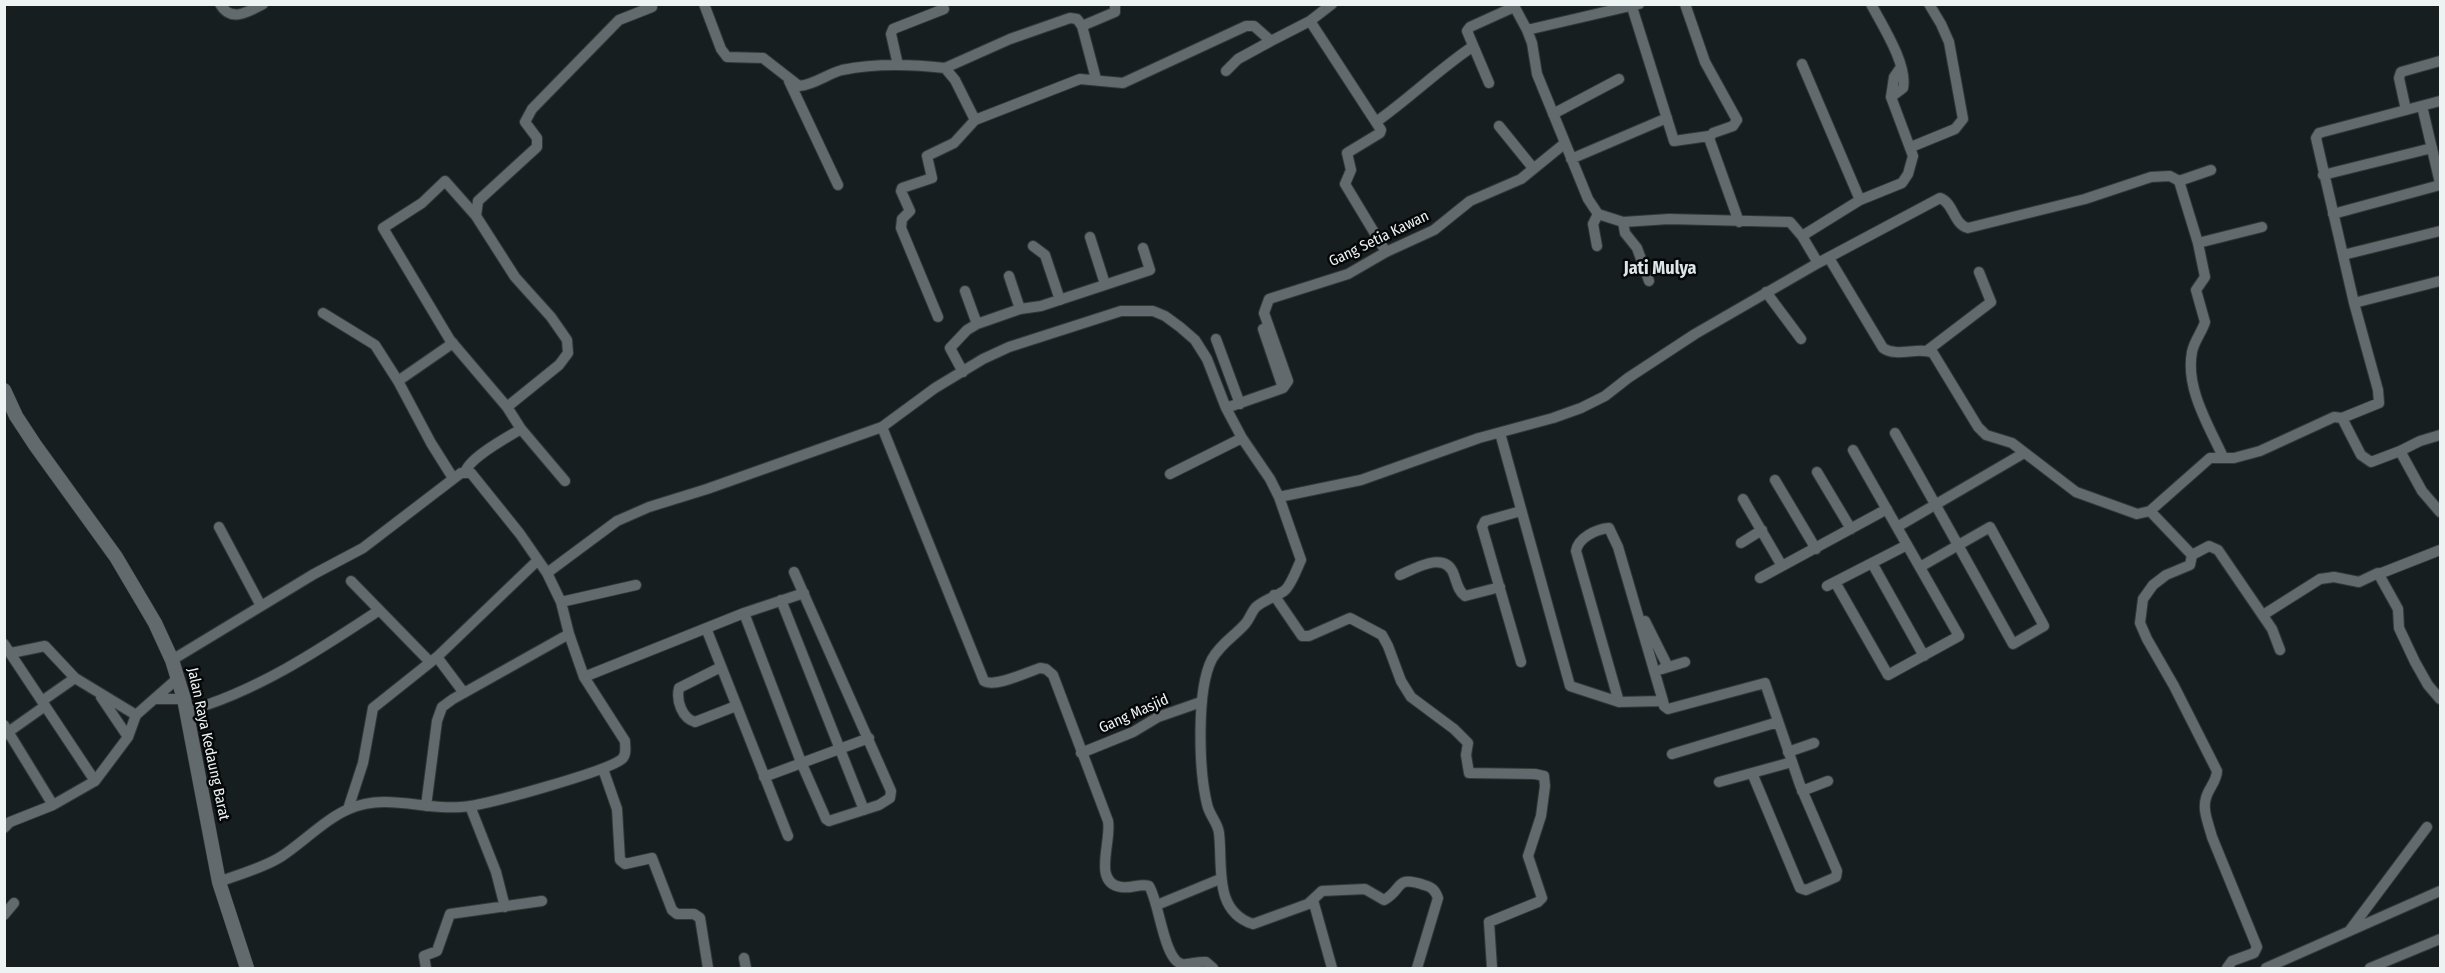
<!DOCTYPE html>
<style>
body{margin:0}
#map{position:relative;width:2445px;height:973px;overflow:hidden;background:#171e20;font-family:"Fira Sans Condensed",sans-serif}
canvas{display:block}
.frame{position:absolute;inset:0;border:6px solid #edf2f3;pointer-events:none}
</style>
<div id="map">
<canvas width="2445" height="973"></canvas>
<div class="frame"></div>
</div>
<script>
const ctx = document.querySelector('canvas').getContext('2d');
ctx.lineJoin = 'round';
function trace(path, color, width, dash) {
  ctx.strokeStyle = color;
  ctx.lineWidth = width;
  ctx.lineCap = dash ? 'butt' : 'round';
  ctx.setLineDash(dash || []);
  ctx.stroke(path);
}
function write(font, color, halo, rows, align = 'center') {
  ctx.font = font + ' "Fira Sans Condensed",sans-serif';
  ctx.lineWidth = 5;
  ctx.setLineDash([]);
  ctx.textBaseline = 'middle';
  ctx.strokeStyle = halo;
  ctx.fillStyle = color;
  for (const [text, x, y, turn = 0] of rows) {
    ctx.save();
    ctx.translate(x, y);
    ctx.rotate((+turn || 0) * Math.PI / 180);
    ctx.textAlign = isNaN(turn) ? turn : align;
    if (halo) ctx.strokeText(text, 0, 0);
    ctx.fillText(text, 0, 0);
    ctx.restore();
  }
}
const minor = new Path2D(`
 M220,4c11,19 28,8 43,0
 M704,4l17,45 6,8 36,1 36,28c15,-1 28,-12 43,-16 34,-7 68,-6 103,-2l10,12 20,40 105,-41 43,4 123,-57h8l17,15 39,-20 22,-17
 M1513,4l14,26 5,13 5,31 51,125 10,15 25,8 46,-3 121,3 12,14 16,27 122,-65c14,5 13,26 28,30l117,-29 66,-22 19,-1 9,5 32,-11
 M1685,4l20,58 32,58 -4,6 -20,7 -4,5 30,84
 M1632,7l42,134 35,-5
 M1310,21l71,109 -1,3 -33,20 4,17 -6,14 41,68
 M1527,30l112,-26
 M1802,64l58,136
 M898,65l-7,-31 2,-5 51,-20
 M945,68l65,-29 60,-21 7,1 5,7
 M1226,71l12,-12 33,-18
 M1096,79l-14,-53 33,-14v-8
 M789,81l49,104
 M1489,83l-22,-52 3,-4 44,-20
 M1891,97l3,-20 7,-10
 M2422,106l18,77
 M2406,110l-7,-32 2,-6 39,-11
 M1553,114l66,-35
 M1376,122c34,-24 62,-52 96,-75
 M1499,126l34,42
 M1911,147l44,-18 8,-10 -14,-77 -8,-18 -12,-20
 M1571,159l96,-41
 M2323,175l109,-27
 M2179,181l19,62 64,-16
 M2333,214l107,-29
 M476,216l2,-15 59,-54v-9l-12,-16 7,-13 87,-89 33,-13
 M1623,222l2,11 12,15 12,33
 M1802,236l58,-36 42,-17 6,-9 5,-18 -22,-59 12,-9c5,-23 -21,-63 -32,-84
 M1090,237l15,47
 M2198,243l7,34 -9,13 9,32c-3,10 -11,19 -13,30 -7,36 17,74 31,105
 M1033,246l12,9 15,45
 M1597,246l-4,-22 5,-10
 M2343,255l97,-24
 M1829,258l54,90c14,10 35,-2 50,5l45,74 8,8 26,8 64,49 61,22 13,-3 60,-53h24l26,-7 74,-34 8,1 37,-15 -1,-13 -24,-87 -38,-165 3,-5 121,-32
 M1009,276l11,33
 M965,291l12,33
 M1766,292l35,47
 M2354,303l86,-22
 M323,313l52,32 23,36 33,62 22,35
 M938,317l-37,-89 1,-9 8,-8 -9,-20 1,-3 30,-10 -5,-22 27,-13 21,-23
 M1263,329l20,59
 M1216,339l24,65
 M1928,350l63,-48 -12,-30
 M963,372l-13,-24 17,-18 10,-6 43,-15 21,-3 109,-36 -7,-22
 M398,381l55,-38
 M507,407l52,-42 9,-12 -1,-13 -16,-23 -36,-40 -39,-61 -31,-35 -23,22 -39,25 67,112 57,67 14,22 44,52
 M1226,408l57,-20 5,-7 -24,-68 5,-14 79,-25 38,-22 48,-22 36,-29 51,-22 43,-35
 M2342,418l19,37 10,7 29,-11 20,-10 20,-6
 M882,427l53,-39 48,-29 26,-12 112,-36h32l12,5 15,11 15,13 12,19 19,49 16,30 28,41 9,18 22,63c-4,8 -10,26 -17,31 -9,6 -20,9 -28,16 -4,4 -6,11 -10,16 -11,13 -24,19 -34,36 -16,31 -13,112 -5,145 2,11 11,19 12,29 4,33 -6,78 34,91l55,-20 14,-13 43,-2 19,11c20,-11 10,-25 40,-15 8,2 11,5 14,13l-21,70
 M1500,433l70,253 49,16 44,-1 1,5 4,3 97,-26 35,102 37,86 -1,6 -30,13 -6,-2 -48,-115
 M1895,433c40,70 79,141 118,211l31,-18 -54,-99 -70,40
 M2400,451l22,40 18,21
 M1817,472l34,57
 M465,473c3,-15 43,-36 56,-44
 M1170,474l72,-36
 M1775,480l41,69
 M1279,497l82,-17 118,-42 74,-20 28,-10 24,-12 23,-18 67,-44 123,-71
 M1743,499l39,67
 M2150,511l42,44 -2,10 -24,10 -13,10 -10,14 -3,24 7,16 27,47 43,85c0,10 -9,18 -11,27 -4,12 3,27 6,39l45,110 -3,6 -22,8 -5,7
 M219,527l42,79
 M1897,527l127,-74
 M1741,543l21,-13
 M2192,555l17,-9 9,4 54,79 8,21
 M1872,563l52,93
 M2379,574l61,-24
 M1400,575c16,-7 46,-25 54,0 3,8 4,16 11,21l35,-9
 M1760,578l127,-69
 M351,581l79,81
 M1835,582l53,93 71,-39 -106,-186
 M1827,586l80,-41
 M1274,595l28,41h7l41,-18 32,17 6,11 13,35 10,16 43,32 14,14 -2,12 3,18 66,1 9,2 1,10 -4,30 -13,40 14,42 -4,4 -49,20 3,46
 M781,600l83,210
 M561,602l75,-17
 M744,613l57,149 25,57 3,2 50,-16 11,-7 1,-7 -97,-219
 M2263,615l57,-36 14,-2 25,5 19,-9 20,36 1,19 16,34 13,23 12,14
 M1645,621l23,46
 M706,628l82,208
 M4,644l91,137
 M11,653l34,-7 30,32 61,37
 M437,657l27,36
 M172,660l142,-86 49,-26 98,-75h10l49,61 27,39
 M1521,662l-39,-135 3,-6 4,-1 32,-9
 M721,667l-42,21c-3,13 3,30 16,34l41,-16
 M1662,669l23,-7
 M584,677l160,-64 60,-20
 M101,697l27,40
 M155,699h29
 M42,701l33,-23
 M1619,702l-43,-151c2,-13 20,-22 33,-23l9,19 45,154
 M187,711c69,-19 132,-61 191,-100
 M4,725l49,80
 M4,735l41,-29
 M1788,752l26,-9
 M1081,753l52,-21 25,-15 43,-15
 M1672,754l106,-32
 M603,769l14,40 3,51 5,4 27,-6 20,52 5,4h17l6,4 8,50
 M764,777l105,-39
 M1719,782l73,-20
 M1802,791l26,-10
 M426,806l11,-85 5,-14 11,-8 116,-65
 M470,806l26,66 9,35
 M348,809l15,-46 10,-55 64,-51 101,-97
 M4,828l6,-6 43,-17 42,-24 33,-44 8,-22 42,-37
 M219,882c20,-8 45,-14 63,-26 20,-13 46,-39 67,-47 37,-16 74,1 112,-2 23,-1 147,-36 161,-48 5,-5 3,-12 3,-18l-41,-64 -15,-43 -8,-32 -14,-29 70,-52 32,-14 58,-18 175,-62 102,254c11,7 43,-9 56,-13l6,1 7,6 55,146c4,20 -16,62 13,66 10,2 19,-4 28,-1 10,15 15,75 33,78 8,1 16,-3 24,-2l7,6
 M1313,900l19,68
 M1157,905l63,-26
 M4,915l10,-12
 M2350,930l77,-103
 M744,958l2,10
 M426,968l-2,-12 13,-5 13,-37 92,-13
 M2266,968l174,-77
 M2370,968l70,-29`);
const tertiary = new Path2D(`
 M4,390l12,26 19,29 81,112 39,66 17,37 12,39 35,183 28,86`);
const streetNames = [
 ["Gang Setia Kawan",1379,239,-26],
 ["Gang Masjid",1134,714,-24],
 ["Jalan Raya Kedaung Barat",208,744,78]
];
const quarterNames = [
 ["Jati Mulya",1660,269]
];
trace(minor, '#333738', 12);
trace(tertiary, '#333738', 15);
trace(minor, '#626a6d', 10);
trace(tertiary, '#626a6d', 14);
write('15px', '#edf2f3', '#050708', streetNames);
write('bold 18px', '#dce5e8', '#050708', quarterNames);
</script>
